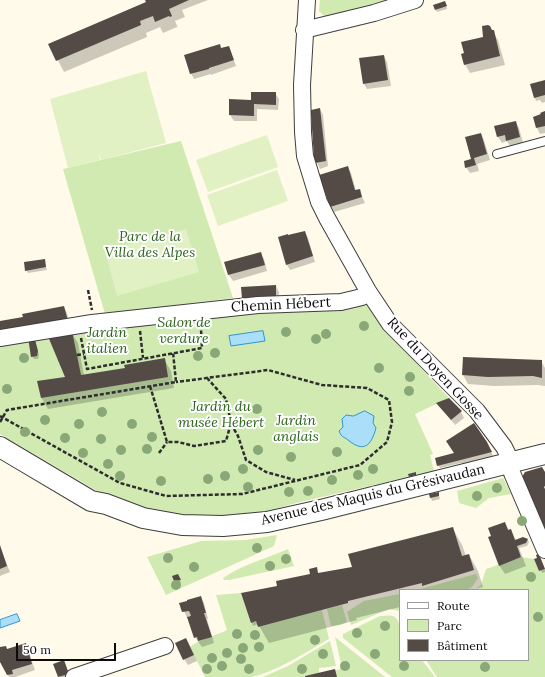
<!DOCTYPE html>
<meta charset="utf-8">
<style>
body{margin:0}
#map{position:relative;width:545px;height:677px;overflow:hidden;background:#fffae9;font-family:Lora,serif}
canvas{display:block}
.legend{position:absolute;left:399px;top:589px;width:130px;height:72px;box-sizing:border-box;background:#fff;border:1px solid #9d9d9d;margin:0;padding:5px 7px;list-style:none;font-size:12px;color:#0b0b0b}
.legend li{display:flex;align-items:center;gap:8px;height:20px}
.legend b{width:20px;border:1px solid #9d9d9d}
.scale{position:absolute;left:16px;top:643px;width:100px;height:18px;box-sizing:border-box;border:2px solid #0b0b0b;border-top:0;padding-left:5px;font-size:12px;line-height:14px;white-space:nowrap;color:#0b0b0b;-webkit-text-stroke:3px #fff;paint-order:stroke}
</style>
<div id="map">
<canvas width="545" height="677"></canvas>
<ul class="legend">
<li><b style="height:5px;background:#fff"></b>Route</li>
<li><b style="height:11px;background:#d0eab2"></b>Parc</li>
<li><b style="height:11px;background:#544b47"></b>Bâtiment</li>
</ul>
<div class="scale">50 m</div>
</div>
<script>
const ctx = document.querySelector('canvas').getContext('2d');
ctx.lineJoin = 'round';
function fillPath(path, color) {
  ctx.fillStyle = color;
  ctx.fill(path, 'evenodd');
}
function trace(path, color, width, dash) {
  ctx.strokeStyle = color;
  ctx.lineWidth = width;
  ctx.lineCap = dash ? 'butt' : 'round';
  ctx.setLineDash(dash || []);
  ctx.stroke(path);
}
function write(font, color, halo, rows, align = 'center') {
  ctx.font = font + ' Lora,serif';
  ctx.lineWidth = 4;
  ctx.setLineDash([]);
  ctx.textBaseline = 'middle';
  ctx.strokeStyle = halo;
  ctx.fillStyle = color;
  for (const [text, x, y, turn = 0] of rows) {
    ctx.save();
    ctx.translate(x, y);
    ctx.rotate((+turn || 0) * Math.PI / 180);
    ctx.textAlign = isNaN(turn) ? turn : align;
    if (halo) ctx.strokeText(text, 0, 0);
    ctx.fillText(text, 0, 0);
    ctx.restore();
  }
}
const green = new Path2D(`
 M320,0h73l-66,19 -8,-8z
 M181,141l52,157 -128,16 -42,-145z
 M367,305l52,61 30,32 -34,16 18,40 -3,1 4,16 -138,32 -31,9 -40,6 -43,-1 -38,-6 -35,-13 -109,-64v-91l211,-30z
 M503,478l8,16 -22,4 -13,10 -17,-5 -2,-12z
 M277,535l-3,11 -108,49 -19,-38 54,-16 44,-1z
 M288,549l6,17 -65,14h-5l-1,-2c18,-13 45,-20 65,-29z
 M521,557l13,2 5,12 6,-2v108h-108l-11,-17h102v-70h-53l6,-5 5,-16z
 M476,574l2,4 -6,9 -6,3h-49z
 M241,593l10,30 5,-2 2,6 64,-17 7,29c-21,12 -55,34 -78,38 -14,0 -32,0 -46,0l-15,-30c10,-8 25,-11 37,-17l-11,-35z
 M400,594v17l-11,-2 -38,16 -4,-13 17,-11z
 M342,605l5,17 -6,3 -10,1 -4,-17z
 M380,616c6,0 12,-2 16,2 7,7 4,33 4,42h22l13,17h-43l-49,-39v-4z
 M335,637l50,40h-48l-2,-6 7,-3z
 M330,641l6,25 -17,2v5l-16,4h-40l25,-11z`);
const pitch = new Path2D(`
 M146,71l20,72 -65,17 -3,-8 2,8 -32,8 -18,-69z
 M267,135l11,32 -70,25 -12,-32z
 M277,170l11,31 -70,25 -11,-31z
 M186,229l13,43 -82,24 -12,-45z`);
const water = new Path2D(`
 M263,331l2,10 -34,5 -2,-10z
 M365,411l9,5 -1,7 3,5c-5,18 -12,25 -28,12 -5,-4 -6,-2 -9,-9l4,-4 -1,-8 4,-4 7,1z
 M17,614l3,7 -20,7v-8z`);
const shadow = new Path2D(`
 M146,0h62l-26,10 3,7 -10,4 3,7 -1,-1 -14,6 -3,-6 -14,6 1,4 -83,35 -14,-27 98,-42z
 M446,5l1,4 -10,3 -1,-2z
 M492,31l6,9 7,25 -35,8 -5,-9 20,-27z
 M229,47l7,19 -25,9v-1l-17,5 -3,-6z
 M384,56l3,6 4,24 -24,3 -3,-5z
 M545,81v21l-3,1 -2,-3 -4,1 -1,-3 -4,-13z
 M275,93l4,6 -1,11 -21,-1v12h-23l-4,-6v-15l22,1z
 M320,109l3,6 5,51 -8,3 -5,-11z
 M545,112v21l-5,1 -3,-6 -3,-11z
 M515,122l4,6 4,15 -13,3 -3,-5 -5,2 -4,-6 -2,-10z
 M481,134l3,6 6,20 -13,4 2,7 -9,2 -4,-6 6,-8z
 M348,167l3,6 5,18 3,-1 6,13 -31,9 -3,-6z
 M305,232l3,6 7,24 -25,8 -3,-5 1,-28z
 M260,253l4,6 3,12 -34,10 -4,-6 -3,-12z
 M44,260l3,10 -19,3 -2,-3z
 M276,286l3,6v11l-37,-15z
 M64,307l3,6 3,13 -70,-4 24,-4z
 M71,332l7,11 6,33 42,-7 38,-10 7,12 3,17 -126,21 -7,-12 26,-19z
 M35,340l4,15 -1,4h-4l-2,-3z
 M464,358l77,3 4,7v18l-7,-1 -44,1 -26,-2 -5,-9z
 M449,399l12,13 3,6 -9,7 -17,-22z
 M490,449l4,9 -31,8 -2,-3 -21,5 -2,-3z
 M438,493l2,6 -8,2 -2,-6z
 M504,523l5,7h1l6,10 11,-1 2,3 -2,4 -8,2 7,18 -21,8 -6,-9 -7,-29z
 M453,529l9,16 4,11 3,-1 9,16 5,16 -10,3h-73v17l-44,11 1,2 -88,23 -11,-19 -5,2 -1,-3 -10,-29 36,-7 33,-13 5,-5 3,5 34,-6z
 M0,547l10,25 -10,4z
 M540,557l5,13v2l-3,1 -6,-13z
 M174,577l5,1 2,5 -4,1z
 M201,597l3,6 4,16h-1l7,24 -12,4 -7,-10 -6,-19h-2l-6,-14z
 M25,645l3,5 7,20 -20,7h-6l-9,-18v-11l7,2z
 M189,645l8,16 -9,4 -4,-6z
 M65,663l4,14h-9l-6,-13z`);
const building = new Path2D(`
 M145,0h44l-20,9 3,7 -2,1 -1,-1 -14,6 -2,-6 -13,5 1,4 -85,36 -8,-17 98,-42z
 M445,1l2,5 -12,4 -2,-5z
 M488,25l2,1 2,4h2l6,26 -36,9 -3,-11 3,-1 -3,-11 22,-5 -1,-11z
 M220,44l1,4 8,-2 5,14 -25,8v1l-19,5 -6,-19z
 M384,55l4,25 -25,4 -4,-26z
 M545,80v15l-11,3 -4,-14z
 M251,92h25v13l-22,-1v12l-25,-1v-16l22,1z
 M320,108l6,53 -11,2 -1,-5 -3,-45v-3z
 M545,111v15l-9,2 -3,-11 8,-3 -1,-1z
 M516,121l4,16 -14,4 -1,-6 -8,2 -3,-11z
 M481,133l6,21 -13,4 2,7 -11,3 -1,-7 7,-2 -6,-22z
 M348,166l7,24 5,-1 2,8 -32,10 -11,-32z
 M305,231l8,25 -27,9 -8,-28 10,-3v1z
 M261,252l4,13 -37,10 -4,-13z
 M45,259l1,8 -21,4 -1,-9z
 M276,285v13l-34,1 -1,-12z
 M64,306l4,15 -68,12v-12l23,-4 -1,-3z
 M72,331l9,44 44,-7 -1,-3 41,-7 3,19 -127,21 -4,-17 28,-4 -18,-43z
 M34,336l4,15 -1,5 -6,1 -3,-20z
 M463,357l79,3v18l-9,-2 -45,1 -26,-2z
 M449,398l13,13 -11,9 -15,-17z
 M474,423l13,19 5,10 -55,14 -2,-8 19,-5 -8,-12z
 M542,467l3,5v14l-1,1 1,2v47l-26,-54 6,-10z
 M416,472v3l-7,2 -1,-3z
 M439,492v4l-9,2 -1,-4z
 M505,522l3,8 3,-1 4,11 8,-3 5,2 -2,4 -9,3 4,11 -22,9 -11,-29 3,-1 -3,-8z
 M453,527l9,29 7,-2 5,16 -52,16v-3l-74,18v2l-90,24 -2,-6 -5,2 -10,-30 36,-7 -1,-5 34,-7 -1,-5 8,-2 1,6 34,-6 -4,-13z
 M0,545l7,21 -7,3z
 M539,554l6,15 -6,2 -5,-12 3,-1 -1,-3z
 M178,574l3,6 -7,1 -2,-5z
 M201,596l5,17h-2l8,24 -14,4 -1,-4 -3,1 -7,-21 4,-1 -1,-3 -1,-2 -7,1 -3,-9 8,-2v-1z
 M186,638l8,17 -11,5 -8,-17z
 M26,643l6,21 -20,6 1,4 -6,1 -7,-13v-15l6,-1 1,3z
 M64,660l5,14 -11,3 -5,-13z
 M335,669l2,8h-32v-1z`);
const path = new Path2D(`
 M88,290l4,20
 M140,331l3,27
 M81,338l6,31 115,-21 -1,-19
 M77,355l7,-1
 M150,386l17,56h11l16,4 32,-5 5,-18 -5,-24 -19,-21
 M0,416l120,67 46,13 76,-2 118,-29 27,-23 5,-20 -3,-22 -22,-12 -45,-3 -54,-15 -92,12
 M0,422l7,-12 169,-28 -3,-30
 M231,424l7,12 8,24 20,12 29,8
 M159,453l8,-11`);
const service = new Path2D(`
 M497,154l48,-13`);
const minor = new Path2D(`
 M307,0l-5,85 1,47 2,24 14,46 8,16 41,73 22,33 87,87 27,36 3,6 5,20 33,77
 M304,30l70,-17 41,-13
 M0,338l92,-15 166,-18 83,-3 21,-5 6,-6
 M74,677l91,-31`);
const tertiary = new Path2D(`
 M0,447l91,54 15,3 37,14 39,7 41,1 44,-4 54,-12 224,-56`);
const trees = [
 [364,326],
 [286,332],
 [326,334],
 [316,339],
 [215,353],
 [198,356],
 [24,358],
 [379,368],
 [410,377],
 [7,389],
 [409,391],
 [257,409],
 [102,412],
 [45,420],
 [79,424],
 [132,424],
 [25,432],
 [152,437],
 [65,438],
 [101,439],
 [147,449],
 [121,450],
 [258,450],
 [337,452],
 [83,453],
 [291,457],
 [108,464],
 [243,469],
 [373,469],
 [358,475],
 [120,476],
 [225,476],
 [208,479],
 [332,480],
 [161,481],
 [248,487],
 [497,488],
 [308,491],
 [289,492],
 [477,496],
 [522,521],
 [257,548],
 [168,558],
 [286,559],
 [270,566],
 [194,567],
 [531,577],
 [176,585],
 [538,617],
 [385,626],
 [357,633],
 [237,634],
 [255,635],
 [315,640],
 [259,647],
 [243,648],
 [227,653],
 [323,654],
 [375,654],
 [212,658],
 [241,659],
 [222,666],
 [345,666],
 [404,666],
 [485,667],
 [207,669],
 [249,669],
 [302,669]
];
const parkNames = [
 ["Parc de la",150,237],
 ["Villa des Alpes",150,253],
 ["Salon de",184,323],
 ["verdure",184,339],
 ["Jardin",107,333],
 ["italien",107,349],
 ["Jardin du",221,407],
 ["musée Hébert",221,423],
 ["Jardin",296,421],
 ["anglais",296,437]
];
const streetNames = [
 ["Chemin Hébert",281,305,-3],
 ["Rue du Doyen Gosse",435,369,47],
 ["Avenue des Maquis du Grésivaudan",373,495,-13]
];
fillPath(green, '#d0eab2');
fillPath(pitch, '#e2f1c4');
fillPath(water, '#abdef8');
trace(water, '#3096d2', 1);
fillPath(shadow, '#0003');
fillPath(building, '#544b47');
trace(service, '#3e3e3e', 10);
trace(minor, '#3e3e3e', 18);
trace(tertiary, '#3e3e3e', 22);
trace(path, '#2d2d2d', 2.5, [4, 2]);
trace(service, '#fff', 8);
trace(minor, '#fff', 16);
trace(tertiary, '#fff', 20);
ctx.fillStyle = '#8aa877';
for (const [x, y] of trees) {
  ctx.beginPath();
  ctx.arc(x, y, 5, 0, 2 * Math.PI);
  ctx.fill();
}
write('italic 14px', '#2b641a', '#fff', parkNames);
write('14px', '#0b0b0b', '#fff', streetNames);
</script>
